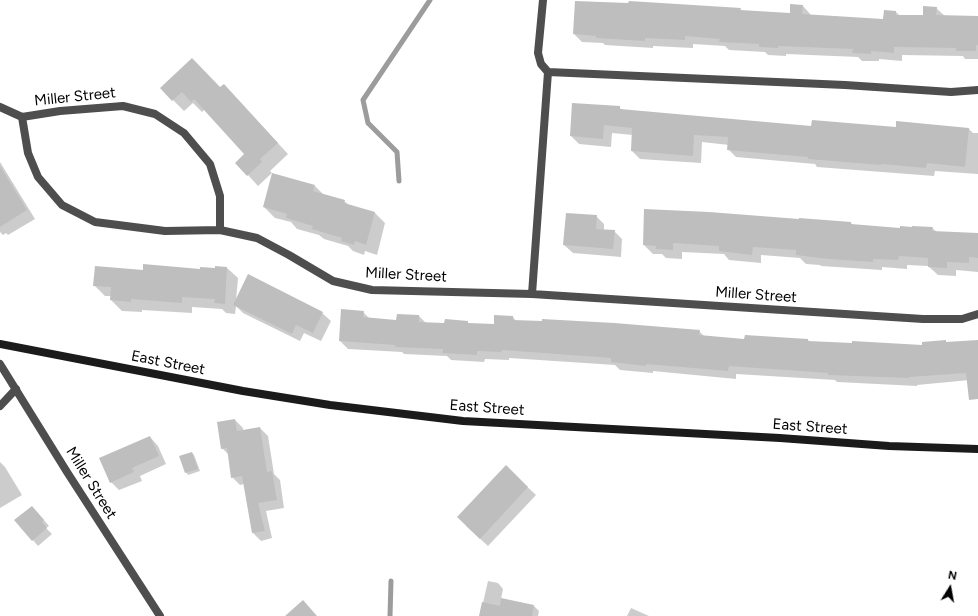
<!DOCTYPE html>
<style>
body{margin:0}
#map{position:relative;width:978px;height:616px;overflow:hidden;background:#fff;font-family:Figtree,sans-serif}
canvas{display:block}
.north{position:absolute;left:930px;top:568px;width:40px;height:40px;-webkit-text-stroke:3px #fff;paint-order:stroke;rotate:11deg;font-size:11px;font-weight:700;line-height:16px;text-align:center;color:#000}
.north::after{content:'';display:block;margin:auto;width:14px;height:18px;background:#000;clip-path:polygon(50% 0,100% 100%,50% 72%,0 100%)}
</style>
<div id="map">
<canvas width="978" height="616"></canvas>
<div class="north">N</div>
</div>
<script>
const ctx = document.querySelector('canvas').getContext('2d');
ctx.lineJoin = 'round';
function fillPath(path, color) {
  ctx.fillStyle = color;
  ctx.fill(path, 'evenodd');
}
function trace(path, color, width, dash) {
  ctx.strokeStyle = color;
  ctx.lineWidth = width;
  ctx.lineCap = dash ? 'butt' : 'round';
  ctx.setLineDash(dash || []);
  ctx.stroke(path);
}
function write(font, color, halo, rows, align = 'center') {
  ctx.font = font + ' Figtree,sans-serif';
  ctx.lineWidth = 3;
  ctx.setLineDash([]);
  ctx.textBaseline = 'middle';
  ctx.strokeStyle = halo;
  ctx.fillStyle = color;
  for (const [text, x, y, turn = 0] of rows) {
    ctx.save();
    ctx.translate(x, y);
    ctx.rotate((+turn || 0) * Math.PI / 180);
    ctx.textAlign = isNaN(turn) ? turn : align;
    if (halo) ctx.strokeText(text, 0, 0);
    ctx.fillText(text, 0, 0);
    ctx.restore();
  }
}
const shadow = new Path2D(`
 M803,6l8,9 73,5 12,-8 4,4h24l12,-8 9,8 33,1v42h-13l-2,-3 -61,-1v6l-23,-2v2h-17l-4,-4 -72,-3v2l-18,-1 -3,-3 -36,-2 -4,-4 -32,-2v4l-40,-2v2l-48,-3 -2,-2 -21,-1 -8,-8 166,-25 3,2 48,3z
 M161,88h59l14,8 54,58 -18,17 2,2 -14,13 -10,-11 -2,-21 -41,-45 -3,3 -9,-9 -9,8z
 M573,104l46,3 3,3 190,17 156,1 5,5h5v41l-43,-3 -1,5 -117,-9 -2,-3 -79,-7 -8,-8 1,-4 -27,-3 -1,21 -61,-4 -8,-8 1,-16 -21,-2 -1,14 -32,-3 -8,-8z
 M0,162l35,57 -27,16 -2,-2 -3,2 -3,-3z
 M315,186l9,9 20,6 5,4 26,8 10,10 -8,32 -12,-4 -1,4 -11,-4 -5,-5 -24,-7 -5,-4 -22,-6 -6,-7 -16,-4 -11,-11z
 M596,216l8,8v6l10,1 8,8 -1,18 -48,-4 -9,-8z
 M800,219l51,4 2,2 48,4 31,-1 5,4 41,2v38l-22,-2v6l-18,-1 -10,-9 -21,-1v4l-25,-2v3l-61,-4 -1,-1 -14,-1 -6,-6 -39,-3v8l-32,-3 -5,-6 -42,-2v7l-16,-1 -4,-4h-9l-9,-9 155,-25z
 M216,267l11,1 11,10 -2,23 86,12 9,8 -10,20 -17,-8 -4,8 -57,-28 -7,-7 -1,8 -9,-1 -4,-4 -30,-2v6l-50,-3v2l-20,-1 -11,-11v-4h-6l-11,-11 50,-14 56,-1 16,-1z
 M363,312l7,7 27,2 1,-6 21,1 7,7 19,1 22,-2 2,2 25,1 19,-8 3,4 183,10 5,5 41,4h63l2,2 113,4 22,-5 2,2 31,-2v44l-8,-5 -53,5v1l-80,-4 -2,-2 -99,-6v5l-83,-8v2l-33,-3 -5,-5 -106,-7v2l-24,-1 -1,3 -33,-2 -4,-4 -43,-2 -2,-2 -54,-3 -8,-8z
 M235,420l8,8v3l17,-3 8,8 6,38 6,6 4,28 -18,3 6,27 -11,3 -8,-8 -9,-49 -4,1 -8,-8 -3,-22 -7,-7z
 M150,437l8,9 8,18 -26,12 2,5 -23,9 -8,-8z
 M192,453l2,2 6,16 -12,4 -2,-3z
 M0,462l5,5 17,28 -22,13z
 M506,467l30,28 -48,51 -22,-20z
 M37,512l12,14 -3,2 6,6 -14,12 -22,-26z
 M488,581l10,2 5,6 -2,10 33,7 5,5 -1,5h-58z
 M631,608l18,8h-22z`);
const stream = new Path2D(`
 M399,181l-2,-29 -29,-29 -5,-23 67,-100
 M390,616l1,-35`);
const building = new Path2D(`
 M575,1l53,2 1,-2 112,7 -1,2 50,3v-9l13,1 -1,9 81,5 1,-9 12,1v4h27v-9l14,1 -1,8 42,1v29h-2v6h-20v-3l-62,-1v6l-23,-2v3l-19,-1 1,-4 -75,-3v2l-19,-1v-3l-40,-2 1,-3 -35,-3v4l-40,-2v3l-49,-3v-2l-23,-2z
 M192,58l28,29 4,-3 54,59 -18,16 2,3 -15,14 -12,-13 9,-9 -50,-55 -3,3 -9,-10 -10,9 -12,-13z
 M572,103l48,3v3l191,17 1,-6 84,7v-6l73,7 -4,39 -38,-4 -1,5 -45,-4v1l-73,-6v-2l-81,-7 1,-13 -34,-2 -1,21 -62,-5 1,-23 -28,-3 -1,14 -33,-3z
 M0,166l27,44 -27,17z
 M272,173l43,12 -2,6 32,9 -1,3 31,9 -9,33 -11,-4 -1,4 -13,-4 1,-3 -30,-9 1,-3 -27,-8 1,-4 -24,-7z
 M644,209l65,3 90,7v-1l52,4v2l49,4v-2l12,1v-1l21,1 -1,4 46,2v25l-9,-1v6l-22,-1v6l-19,-1v-9l-29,-2 -1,4 -25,-1v3l-44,-3 -33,-4v-5l-43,-3 -1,8 -33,-4v-5l-46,-3v7l-17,-1v-3l-13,-1z
 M566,213l31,2 -1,14 19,1 -2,19 -50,-4z
 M143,264l57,5v-2l15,1v-2l12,1 -2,37 -11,-1 1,-4 -33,-2v6l-51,-4v3l-21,-2 1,-13 -18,-1 2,-20 48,4z
 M248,274l75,38 -10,21 -17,-8 -4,9 -59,-29z
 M341,309l23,2 -1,6 33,3 1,-6 22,1v7l25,1 1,-4 23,2v2l26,1v-9l19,1v4l29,1v-2l72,4 86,7 -1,5 45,4 1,-4 63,4v2l44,2v-2l70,4v-3l24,-2v2l32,-2v59l-9,1 -3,-27 -57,4v1l-81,-3v-2l-99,-7 -1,5 -82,-7v2l-35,-4v-4l-109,-8 -1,2 -24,-1v4l-34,-2v-4l-48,-2v-2l-56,-4z
 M235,419l2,12 23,-4 7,45 5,-1 5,29 -19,3 7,28 -13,2 -10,-57 -11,2 -4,-30 -6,1 -4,-27z
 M150,436l9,20 -27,12 2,4 -24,11 -11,-25z
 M192,452l6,17 -13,4 -6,-17z
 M506,465l22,22 -48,52 -23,-22z
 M32,506l12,14 -2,2 5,6 -15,13 -18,-21z
 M501,598l33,7 -2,11h-53l3,-14 18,4z
 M303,600l14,16h-32z`);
const service = new Path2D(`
 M0,406l16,-17`);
const minor = new Path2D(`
 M543,0l-5,53 3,11 7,8
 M0,107l22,10 38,-6 63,-5 32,8 29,19 26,31 10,32v34
 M22,117l6,36 10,24 24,28 33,17 70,9 55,-1 37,8 32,17 44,26 39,9 160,4 391,25h39l16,-5
 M532,294l16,-222 297,13 106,7 27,-2`);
const tertiary = new Path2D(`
 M0,364l67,108 93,144`);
const secondary = new Path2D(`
 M0,344l243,47 87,14 133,16 317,17 109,8 89,3`);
const streetNames = [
 ["Miller Street",75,97,-6],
 ["Miller Street",406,275,3],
 ["Miller Street",756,295,4],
 ["East Street",168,363,11],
 ["East Street",487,408,4],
 ["East Street",810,427,4],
 ["Miller Street",91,483,58]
];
fillPath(shadow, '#0003');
trace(stream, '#9c9c9c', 5);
fillPath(building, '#bebebe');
trace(service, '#4e4e4e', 8);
trace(minor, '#4e4e4e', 8);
trace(tertiary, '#4e4e4e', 8);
trace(secondary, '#1b1b1b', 8);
write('15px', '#000', '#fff', streetNames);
</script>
